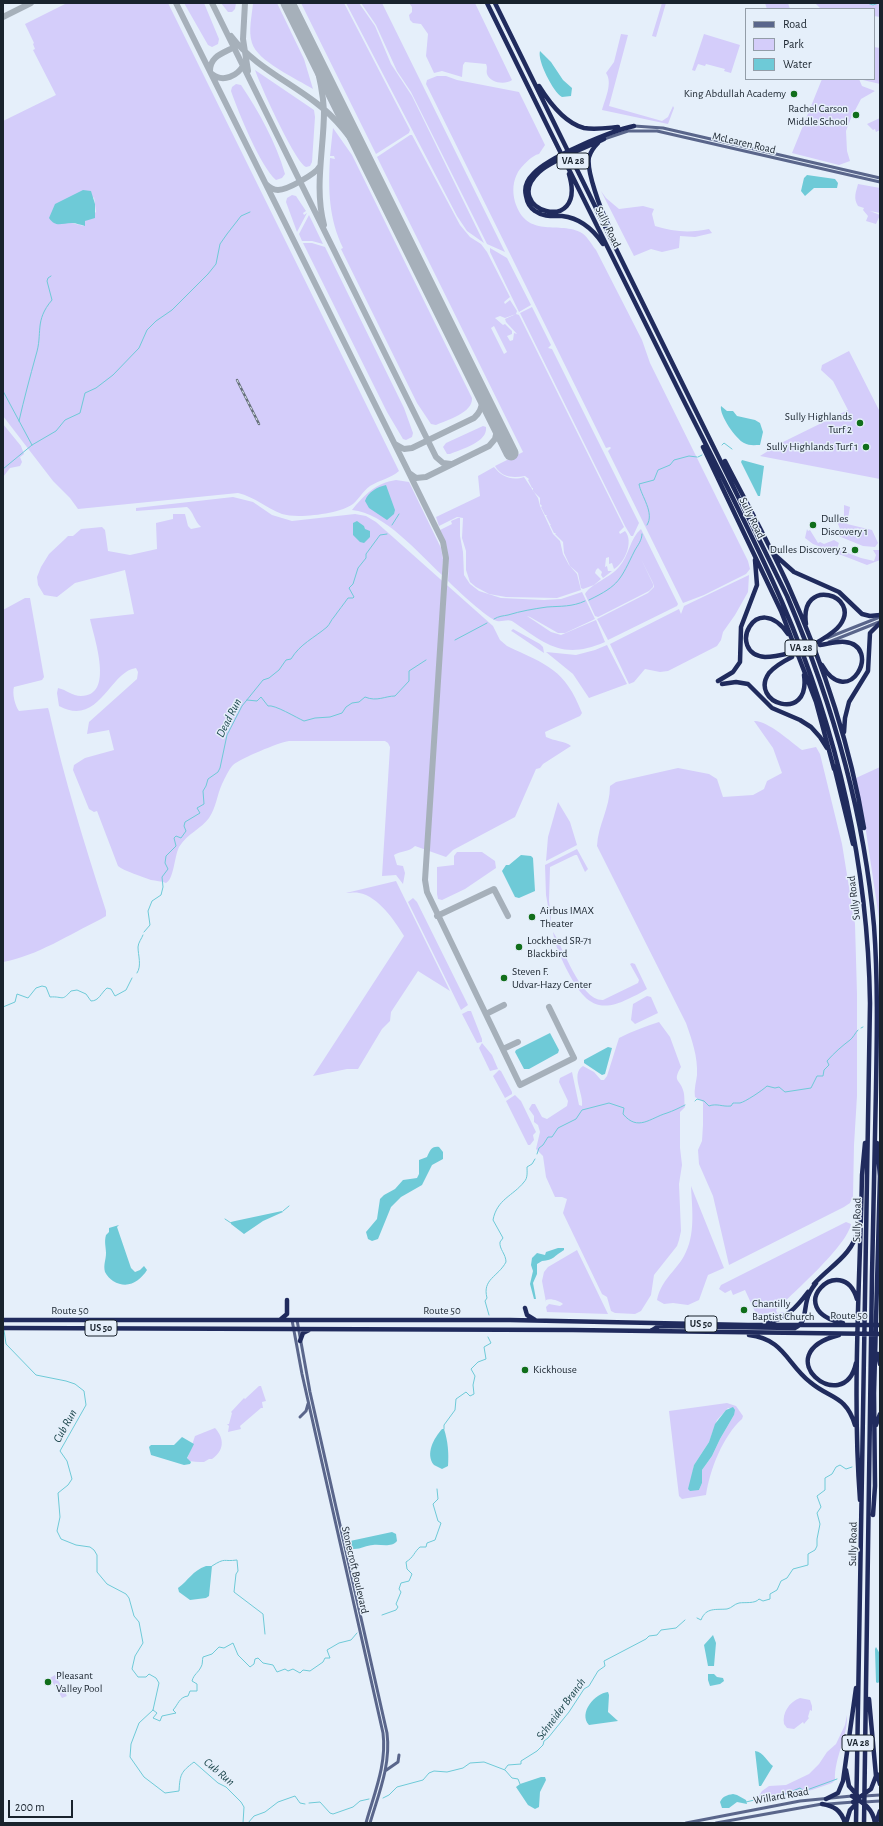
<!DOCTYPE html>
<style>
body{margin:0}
#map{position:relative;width:883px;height:1826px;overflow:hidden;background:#e5effa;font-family:"Alegreya Sans",sans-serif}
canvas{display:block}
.frame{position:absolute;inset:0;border:4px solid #19232d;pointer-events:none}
.legend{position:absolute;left:745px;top:8px;width:130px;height:72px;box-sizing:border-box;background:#e5effa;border:1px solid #939da8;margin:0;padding:5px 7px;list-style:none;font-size:12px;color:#19232d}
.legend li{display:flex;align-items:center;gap:8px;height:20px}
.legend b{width:20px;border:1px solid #939da8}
.scale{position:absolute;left:8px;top:1800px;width:65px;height:18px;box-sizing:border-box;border:2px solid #19232d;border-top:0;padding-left:5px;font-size:12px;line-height:14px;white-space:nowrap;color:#19232d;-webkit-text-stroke:3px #e5effa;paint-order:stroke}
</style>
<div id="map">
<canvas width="883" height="1826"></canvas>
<div class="frame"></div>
<ul class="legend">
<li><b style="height:5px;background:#5a668b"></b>Road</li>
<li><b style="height:11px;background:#d4cdfa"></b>Park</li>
<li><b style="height:11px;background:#6ecad7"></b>Water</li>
</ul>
<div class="scale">200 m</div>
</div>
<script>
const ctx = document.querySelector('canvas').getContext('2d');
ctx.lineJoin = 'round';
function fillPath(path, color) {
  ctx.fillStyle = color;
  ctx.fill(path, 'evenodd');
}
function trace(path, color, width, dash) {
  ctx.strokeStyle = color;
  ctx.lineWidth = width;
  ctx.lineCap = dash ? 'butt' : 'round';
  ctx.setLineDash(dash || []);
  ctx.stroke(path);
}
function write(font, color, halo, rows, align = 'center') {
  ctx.font = font + ' "Alegreya Sans",sans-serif';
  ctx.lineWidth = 3;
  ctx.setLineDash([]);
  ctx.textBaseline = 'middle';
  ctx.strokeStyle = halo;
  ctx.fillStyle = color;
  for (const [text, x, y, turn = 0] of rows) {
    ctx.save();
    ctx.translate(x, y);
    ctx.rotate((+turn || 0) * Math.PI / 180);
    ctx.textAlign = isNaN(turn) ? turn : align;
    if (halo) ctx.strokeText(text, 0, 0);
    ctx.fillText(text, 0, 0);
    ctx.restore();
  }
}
const green = new Path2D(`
 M67,3h101l231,468c-8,7 -19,9 -29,15 -7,5 -11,13 -17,18 -13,10 -56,15 -71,10 -16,-6 -27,-17 -44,-21l-160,16 -8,-11 -17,-17 -50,-65v-295l53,-26 -23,-45 2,-1 -2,-5 1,-1 -9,-19zM94,197l2,15 -11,9 -1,5 -12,-3z
 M184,3h20l15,36 -1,5 -6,3 -4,-2z
 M221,3h15l-1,6 -3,3h-4z
 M253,3h24l27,56 9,30c-16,-10 -56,-28 -61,-46 -4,-12 0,-27 1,-40z
 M301,3h43l66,127 -1,3 -33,21z
 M346,3h13l16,23 16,38 21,32 72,147 -17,-12 -10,-15z
 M361,3h21l123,249 -18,-8 -76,-152 -14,-21 -21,-46z
 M409,3h66l37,77c-7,5 -22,3 -25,-6 -1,-4 1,-6 -1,-10l-21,-2 -2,3 -1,12 -20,-6 -8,2 -8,-17 2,-22 -7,-10 -8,-1 -3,-3 -1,-5 3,-3v-5z
 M662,3h4l-10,34 -4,-1z
 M765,3h23l2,6h-23z
 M815,3h65v14l-6,-1v-7h-53z
 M621,34l7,1 -19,71 53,15 6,-4 5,-11 1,2 -6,16 -66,-14c3,-11 11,-27 4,-37l8,-11z
 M704,34l36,11 -9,28 -7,-2 1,-2 -19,-5 -1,2 -7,-2 -3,7 -3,-1z
 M874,47l6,1v36l-17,-4 11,-1z
 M255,70l59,40 1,7 -3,45 -2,4 -4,1c-11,-5 -46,-82 -51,-97z
 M437,76h9l11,4 62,12 26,53 -6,9c-7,1 -17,12 -21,18 -5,9 -6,19 -3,30 12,37 42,19 65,30 7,3 11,12 16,18l46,90 8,23 98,198 2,8 -4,5 -42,21 -21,8 -75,-152 3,-3 -1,-1 -4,1 -180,-364 1,-4z
 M822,79h37l3,7 13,5 -14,8 -10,19 -5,13 1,20 3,10 -11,4 -47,-12z
 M236,84l5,1c18,27 35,57 44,89l-3,4 -6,2c-16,-14 -38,-69 -45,-89l1,-4z
 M880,118v12l-4,2 -1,-3 -2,1 -6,-6z
 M333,128l19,27 120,243c1,15 -25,22 -36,27l-5,-1 -14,-21 -76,-154 2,-1c-14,-29 -15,-58 -13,-90l5,1 -1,-3h-4z
 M410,135h2l48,90 10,12 11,7 6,8 23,45 -6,5 1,2 5,-4 7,11 -1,3 -11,4 -5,-2 -5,2 8,7 2,-1 7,7v3l-5,2 3,5 3,-1 1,-7 3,1 -11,-12 -1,-3 11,-5 3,1 105,212 -5,5 1,2 5,-3c9,10 0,32 -11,38l-2,-6 -3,1v-7l-3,1 -1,9 2,-1 1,5h4l-9,7 -2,-3 1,-3 -4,-4 -2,2 -1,3 6,6 -7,6 -11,4 -2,-1 -3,-15 -8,-7 -6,-13 -1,-11 -8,-8 1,-1h-2l-4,-8 1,-1h-1l-4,-8 1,-1h-2l-4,-8 1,-1 -2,-2v-6l-7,-7v-3h-1l-4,-8 1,-1 -4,-3c-12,2 -23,2 -30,-10l28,-14 -146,-295zM494,326l13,26 -3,2 -13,-26z
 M858,184l22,4v25l-10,-2 10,4 -4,9 -10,-3 2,-5 -5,-6 1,-2 -6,-2c-5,-8 -2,-14 0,-22z
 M601,191l5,7 13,11 24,-3 11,3 -2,5 3,12c18,6 36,7 54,3l3,4 -17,4 -15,-1 -1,12 -17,4 -11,-3 -17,7z
 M292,195l4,1 10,15 -3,2 1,2 3,-2 -10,19 -11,-30 1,-4z
 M309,215l14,29 -11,-3h-10l-3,-7z
 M303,243h9l13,4 79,161 9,25 -1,4 -6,3 -3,-1 -16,-27z
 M490,248l17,10 24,47 -12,7 -29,-60z
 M532,307l19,38 -3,3 4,1 87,174 -6,13h-2l-6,-10 -105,-213z
 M849,351l31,61v67l-120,-23 21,-13 67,-33 -15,-29 -12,-11 1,-5z
 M3,424l18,22 3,8 -4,3 2,5 -2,4 -10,2 -7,9z
 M483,426l3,1c2,15 -24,22 -36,27h-3l-4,-7 3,-4z
 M494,467c8,10 18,14 30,10l14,21 2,8 13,28 7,7 3,13 6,11 8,9 4,16 -24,8 -51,-1 -17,-3 -13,-7 -6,-5 -4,-12v-19l-4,-13 1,-20 -6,-1 -18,9 -3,-9 44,-21 -2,-20z
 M396,480l13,2 32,66 2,11 -1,16c-24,-22 -57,-62 -90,-65 12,-15 24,-27 44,-30z
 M233,497l20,5 19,13 20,6 63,-7 11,2 10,6 117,104 7,14 7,6c40,19 58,23 75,67l-2,3 -35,16 1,5c8,4 19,4 25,9l-28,18 -3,4 -4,1 -21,48 -62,33 -7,7 -31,-11c-6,6 -15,5 -21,9l3,10 6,1 2,7 -2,11 -7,-9 -14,1 8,-129 -2,-4 -3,-2h-96c-12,2 -47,17 -56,24 -4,4 -8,13 -11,19 -5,11 -6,24 -13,34 -8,11 -21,15 -30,29 -5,11 -5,32 -13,36 -5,-2 -10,-2 -15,-3 -8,-3 -27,-9 -33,-14l-21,-55 -3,1 -5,-3 -16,-39 1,-5 11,-7 29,-8 -5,-20 -22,4 2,-12 48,-43 1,-7 -2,-4c-26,3 -37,60 -77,38l-2,-13 1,-5c9,2 14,8 23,8 34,0 13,-58 9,-77l44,-5 -9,-44 -50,13 -18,14 -13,-2 -6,-10 -1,-8 4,-10 8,-13 16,-15 3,-3h5l8,-7 21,-2 3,3 3,21 22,4 27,-6 -1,-26 17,-4v-5h12l3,12 3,3 10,-2c-7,-6 -7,-15 -14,-20l-51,4v-3z
 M844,505l6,2 -3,17 25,6 6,13 -3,4 -12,-1 -27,-11 4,-6 -5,-13 3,-2 3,5 3,-2z
 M458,518h2v18l3,16 1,23 6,9 9,7 22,7 43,2 17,-1 21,-7 13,27 -30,14h-7l-28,-16 -3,-1 24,16 10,3 35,-15 9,22c-42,18 -58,3 -93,-21 -5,-2 -10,1 -15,0 -9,-2 -41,-32 -49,-40 1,-20 1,-34 -8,-51l12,-6 -1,-3z
 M641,529l37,75 -1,2 -69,34 -11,-21 51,-26 6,-6 -1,-4 -12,-24 12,25v3l-4,4 -51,26 -3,-1 -10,-22c4,-9 26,-17 34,-27 10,-11 11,-29 22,-38z
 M807,529l1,2 2,-1 8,13 2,-1 4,2 10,-4 5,3 -2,6 24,9 13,3 2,-6 -3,-5h6l1,10 -13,5 -54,-21 -8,-6z
 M749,575l-1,17 -13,23 -12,17 -2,8 -4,6 -49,25 -8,1 -15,-3 -11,13 -5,2 -19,-40 69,-35 2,5 3,-8z
 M25,598h5l14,79 -2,3 -28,7c-2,6 1,19 5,24l29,-3 1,3c15,68 36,134 57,200v5l-5,3c-31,15 -64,37 -98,43v-352z
 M513,629l27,15 3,3 1,6 -31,-21 -2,-1z
 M607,645l20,39 -38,14 -16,-24 -27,-22 30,3 19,-5z
 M754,721c13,-1 37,21 48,29l14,-3 4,7 22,90 13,80 2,70v102l-3,49 -1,51 -3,7 -6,4 -115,58 -16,-69 -14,-32 -1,-14 4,-9 1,-16v-23l-8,-5c-1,-8 1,-14 2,-22 1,-18 -5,-35 -11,-52l-89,-177c1,-21 13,-38 13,-60l6,-4 62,-14 31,6 8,5 6,18 30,-2 11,-6 3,-8 15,-8 -9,-25z
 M880,767v158l-16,-107 -8,-40z
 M558,802l12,20 7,23 -31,16 2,-24z
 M577,849l11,20 -3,3 -8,-17h-2l-25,12 -1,34 3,28 -6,-34 -1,-30z
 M457,852h25l13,9 1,7 -31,21 -23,11 -4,-1 -1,-5v-27l17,-2v-9z
 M396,881l54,110 -32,-20 -27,41 -1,9 -8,8 -24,40h-11l-34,7 91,-140c-9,-15 -26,-40 -45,-43 -4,-1 -8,0 -13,0z
 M413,898l4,4 51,103 -7,5 -53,-108z
 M553,932c10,14 27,69 50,68l35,-17 1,-3 -9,-16 2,-1 3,1 12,25c-6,4 -13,7 -19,10 -32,16 -45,1 -60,-27 -6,-12 -13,-26 -15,-40z
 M647,996l4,1 7,16 -23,11 -4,-4 2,-16z
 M468,1011h3l11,28v3l-5,1 -15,-29z
 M659,1022l11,15 11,30c-9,15 -1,12 2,23 2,5 1,12 2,17l-5,5v36l2,17 -3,19 2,47 -2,9 -2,6 -23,29 -3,20 -10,16 -6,3 -20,-1 -4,-2 -4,-14 -5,-3 -39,-81 4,-14 -5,-2h-7l-9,-20 -3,-21 -7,-7 4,-17 -2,-7 -4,-3v-6l-5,-7 3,-5h3l7,13 5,2 20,-13 1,-5 -9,-19 1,-4 12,-6 7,33 3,1c2,-12 -12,-32 1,-40l11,6 7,8h3l3,-4 12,-38c14,-7 27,-12 40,-16z
 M482,1043l10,12 6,14 -8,2 -11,-23z
 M499,1070l2,1 11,21v2l-7,4 -12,-22z
 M515,1095l6,6 15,31 -3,3 1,5 -4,5h-2l-22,-44z
 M691,1186l33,82 -16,7 -9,25 -11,5 -15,-2 -9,1 -7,-4c4,-20 18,-28 27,-44 12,-21 8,-48 7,-70z
 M846,1222l5,2c-4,22 -58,69 -75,86l1,3 7,-1 -10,6 -2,-6 -15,4 -12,-26 -12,5 -2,-5 -6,3 -6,-4 2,-4 8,-4z
 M577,1250l31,64 -61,-2 -1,-5 3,-3 11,2 3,-2c-3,-3 -13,-6 -17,-4v2l-4,-21 2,-9 4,-5z
 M259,1386h2l5,15 -4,1 1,6h-2l-21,18 1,3 -13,3 1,-6 -2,-2h2l3,-11 -1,-1 13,-14 1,1z
 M727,1403l9,3 7,10 -1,3c-19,17 -32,50 -36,76l-24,4 -3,-3 -10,-85zM728,1408h5l1,7 -14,24 -8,17 -10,14v13l-3,7 -7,-14 2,-11 15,-23 8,-22z
 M215,1428c10,11 9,23 -3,31h-3l-5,3c-6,0 -12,0 -17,-2l8,-24z
 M55,1675l12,21 -5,2 -12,-20z
 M800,1698l10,2 2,6v5l-2,-1 -2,7 1,1 -5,6 -1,-2 -9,7 -7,-1 -3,-4c-2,-11 5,-22 16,-26z
 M847,1715c1,22 -13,43 -12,65l-3,3 -20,7 -56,11 6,-10 7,-5 17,-1 23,-11 10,-10 8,-12 9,-8 9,-19z`);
const water = new Path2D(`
 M540,51l11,11 12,18 9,8 -1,8 -9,1c-9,-5 -25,-37 -22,-46z
 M807,175l28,4 3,4 -1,5h-23l-9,8 -4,-5 3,-13z
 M83,190l8,1 4,13v14l-10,3v5c-4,-1 -9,-3 -13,-3 -11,0 -16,5 -23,-5l6,-14z
 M721,406l6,5h6l4,5 18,4 5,3 3,9 -3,13c-5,0 -11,1 -16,-2 -8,-4 -25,-28 -23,-37z
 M742,460l22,6 -4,30h-2l-17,-34z
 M386,485l9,25 -1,4 -7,6 -18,-12 -4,-7c3,-9 12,-14 21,-16z
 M357,521l7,5 1,3 5,2v6l-6,6 -4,-1 -7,-7v-12z
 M521,855l10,1 2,2 2,33 -16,7 -4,-1 -13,-26 4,-6h3z
 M550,1033l9,17 -1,3 -29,16h-5l-9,-17 1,-2z
 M608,1047l4,1 -7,26 -3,1 -18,-12v-3z
 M439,1147l4,5v7l-11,6 -10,20 -21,12 -10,10 -13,32 -6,2 -4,-2 -2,-7 11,-13 3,-20 4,-4 11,-6 8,-9 14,-2 2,-4v-14l8,-3c3,-6 4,-11 12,-10z
 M282,1211l1,1 -20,9 -19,13 -13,-10v-2l4,-1z
 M119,1225l-2,2 14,41 4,4 5,-2 4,-4 3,4c-7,11 -19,20 -34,11 -3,-2 -6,-5 -8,-9 -2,-7 1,-12 1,-19 0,-6 -2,-11 0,-18l3,-3v-4z
 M558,1248h6v2c-10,6 -10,10 -22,11l-5,3v10l-4,9 3,16h-2l-4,-15 3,-13 -2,-6 1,-7 5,-5 8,2 1,-3z
 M733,1407l2,3 -1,5 -14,24 -8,17 -10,14v13l-3,7 -9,1 -2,-2 6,-24 15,-23 6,-18 11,-14z
 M442,1429h2c4,12 5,25 4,37l-6,3 -8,-4c-9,-11 0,-27 8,-36z
 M182,1437l12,7 -7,14 4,4 -1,2 -6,1 -33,-10 -2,-8 2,-2h23z
 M392,1532l4,2 1,7c-6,7 -16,3 -24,4 -6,0 -12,4 -19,4h-3l-1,-8z
 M206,1566h6l-3,30 -3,2 -16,2 -11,-8 -1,-4c11,-8 14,-17 28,-22z
 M713,1635l3,8 -2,23h-6l-4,-21z
 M876,1647l4,7v28l-3,1 -1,-1 -1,-33z
 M708,1674h6l3,3 6,1 1,3 -4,3 -10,2 -2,-6z
 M608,1692l1,3 -1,17 10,9 -29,4c-11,-12 6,-32 19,-33z
 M755,1751c9,1 12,11 18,15l-12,20h-2z
 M541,1777h4l1,3 -6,12 -1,15 -4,2 -7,-4 -12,-18 4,-3z
 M733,1794l4,1 9,5 1,4 -10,-2 -8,6h-7l-2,-6c3,-6 7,-7 13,-8z`);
const stream = new Path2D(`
 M867,3l6,2 6,-2
 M3,391l29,54
 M19,421c5,-22 11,-44 17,-66 7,-22 -2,-34 16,-55l-5,-19 1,-3 3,-2
 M722,445l2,-2 8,6
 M698,457l4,-2
 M3,469l29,-24 24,-14 9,-11 15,-7 5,-20 11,-5 17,-13 26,-27 8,-18 9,-9 16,-11 36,-36 8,-10 4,-20 7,-10 14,-18 9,-4
 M392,525l7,-11
 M647,525c8,-12 -6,-29 -8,-41l15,-4 4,-10 12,-5 4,-5 15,-4 8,1
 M589,600c31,-15 31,-20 46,-50 3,-5 7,-10 7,-16
 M494,619c5,-3 9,-3 14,-4 13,-4 25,-6 39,-8 14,-1 25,0 38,-6
 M455,640l32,-17
 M247,700l10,1 4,-4 7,9c6,-2 29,12 36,15l11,-3 15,-1 12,-4 4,-6 6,-4 7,-1 6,-5c12,5 20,-1 30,-1l14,-15v-10l17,-11
 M144,932l6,-7 -2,-14 4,-10 9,-6 2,-8 -1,-10 6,-8 -3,-6 1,-7 10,-10 -2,-8 2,-2 5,2 5,-7 -2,-5 1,-4 15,-9 -3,-5 7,-4 -1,-13 3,-5 2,-7 10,-7 2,-4 7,-33 15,-29 21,-26 6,-2 10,-8 7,-10 5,-1c9,-15 23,-21 36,-32 3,-3 4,-7 7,-10 5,-7 9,-12 14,-19h5l1,-1 -5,-9 4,-4 5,-16 8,-10v-4l14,-19 7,-1
 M137,973c5,-7 1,-18 1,-26 0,-4 4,-9 5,-12
 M3,1007l12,-5 2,-8 11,4 8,-10 6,-2 4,1 4,10c14,-1 11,5 21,-6l6,-1 9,4 5,7c8,0 10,-8 16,-13l4,1 4,7 11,-6 6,-12
 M861,1028l2,-1
 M695,1101l2,-2 7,2 5,5c8,-3 13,1 22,0l2,-3c2,0 4,0 7,0 5,-1 23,-13 27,-17l8,2 4,-1 6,5 26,-4 6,-12h6l1,-6 5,-5 -2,-4c7,-8 15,-15 23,-21 3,-2 5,-7 8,-10
 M537,1154l2,-6 4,-3 5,-8h4l6,-9 18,-9 6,-9 27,-7 15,5 -1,6c15,18 27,4 44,-1 6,-2 12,-5 18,-8
 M283,1211l6,-5
 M225,1219l6,4
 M489,1315l-4,-14 2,-3c-5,-19 11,-21 19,-36 0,-8 -7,-13 -6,-20l3,-4 -10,-18c4,-21 20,-24 31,-38 4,-4 3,-10 3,-15l5,-3 3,-5
 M4,1330l2,14 30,31 30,6 9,3 9,7 2,14 -26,46 7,10 5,18 -4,6 -10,8 2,24 -3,14 4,8 15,6 14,2 4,3 3,5v17l10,12 19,10 3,4 5,18 5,6 4,21 -8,13 -3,13 6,8h8l3,-3 7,4 3,5 -6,27 -14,13 -8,21 -1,13 14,20 21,16 14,-2c1,-17 2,-19 15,-29l24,21 8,4 15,15 3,5 -1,16
 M444,1429v-4l11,-15 1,-11 10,-7 4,4 4,-2 -1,-9 2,-9 -4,-7 7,-7 8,-3 -2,-12 7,-4 -3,-6
 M212,1566c14,-9 11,-4 25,-6l1,11 -2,3 -2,18 29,22 2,20
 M382,1615l14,-5 2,-3 -2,-3 5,-12 -2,-3 2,-6 8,-2 3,-7 -5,-5 -1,-7c8,-5 8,-10 14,-15h6l1,-4 8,-3 6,-17 -3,-2 -5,-17 5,-5 -1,-10
 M697,1618l4,2c5,-13 15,-10 26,-11 5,-1 7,-5 12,-6 6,-1 16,1 20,-4l4,2 7,-2v-5l7,-4 4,-9 6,-3 6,-9 15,-4v-11l7,-4 2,-4v-7l3,-15 -3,-11 4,-6 -4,-11 8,-6v-12l7,-4 4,-7 4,-2 6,4 6,-2
 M153,1710l4,3 -4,5 7,3 2,-5 14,-3 -3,-3c5,-5 6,-13 15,-14l2,-5h7v-7l-5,-3c2,-7 6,-8 9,-14 2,-3 1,-7 2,-10l9,-3 7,-7 5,1 9,-5 5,12 12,12 4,-3 1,-5 3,-1 5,5 10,2 4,7 8,-3 3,2 5,-2 7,4 3,-3 7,1 13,-9 2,-4h5l-3,-8 12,-7 12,-3 6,-7
 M505,1769l3,-4 13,-1v-3l16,-10 6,-6 1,-4 4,-3 21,-26 15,-23 5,-3 9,-15 7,-5 -1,-5 42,-22 3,-3 8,-1 4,-5 15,-2 9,-8
 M505,1770l7,8 6,1 2,5
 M383,1798l6,-3 8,-8 26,-7 6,-7 5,-2 13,1 16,-4 7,-5 14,-1 21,8
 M746,1802l34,-8h5l15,-6 4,3 33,-12
 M309,1803l11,-1 10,11 3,1 20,-7 7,-6 9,-2
 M248,1823l6,-7 11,-4 13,-10 17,-6 5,7 5,1`);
const taxiway = new Path2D(`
 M176,3l233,470 7,5 10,-1 63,-31 6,-7 3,-13
 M212,3l224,454 7,6 8,1
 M245,3l-2,36 5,32
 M288,3l1,1
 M3,17l28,-14
 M231,36c22,29 55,44 84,66 23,17 40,40 54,65
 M314,56c5,18 9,36 10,55 0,38 -10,76 0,114
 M210,71c0,-16 15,-18 26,-25
 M212,74c11,9 26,2 32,-10
 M266,184c4,4 7,6 12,6 9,0 38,-16 42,-24
 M395,444l9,5 8,-1 62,-30c9,-8 10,-17 6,-28
 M408,471l35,71 3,16 -21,322 2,12 93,193 54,-27 -25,-51
 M437,916l57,-27 14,27
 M486,1014l18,-9
 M503,1049l15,-7`);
const runway = new Path2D(`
 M288,3l223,450`);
const secondary = new Path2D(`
 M634,126l29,2 217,50
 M604,139l24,-8h29l223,51
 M827,638l53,-21
 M829,642l50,-20
 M292,1320l10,54 81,359c4,31 -9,61 -17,90
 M297,1320l13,72 77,341c4,31 -8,60 -17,90
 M300,1417l6,-6 2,-7
 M385,1771l13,-9 1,-7
 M864,1796l16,-1
 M864,1802l16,-1
 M828,1804l26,-2
 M686,1823l114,-22 52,-5
 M716,1823l106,-19`);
const highway = new Path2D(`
 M487,3c62,127 125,253 188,380 36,73 75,145 107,219 55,128 86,262 88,401l-14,820
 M495,3l292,593c45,106 77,215 87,330 4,54 3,108 2,162 -1,62 -3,124 -4,187 -2,182 -4,365 -8,548
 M539,86c10,16 25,37 45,42 11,2 23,0 34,-1
 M598,143c-4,4 -7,8 -9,14 -3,13 12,54 19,67
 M569,174c19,64 -70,35 -30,-2 13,-12 48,-25 65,-33
 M603,244c-10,-15 -23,-26 -41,-28 -10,0 -19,1 -27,-5 -5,-3 -8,-9 -9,-15 -2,-8 1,-16 7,-22 15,-17 78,-43 101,-48
 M703,447l78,164 35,91 18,67
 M725,461c21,41 44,82 63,124 35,78 62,159 76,243
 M776,556l18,16 45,20 23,22 8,2 10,-1
 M806,624c-7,-48 56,-29 34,1 -5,7 -14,12 -22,17
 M788,634c-32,-46 -63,19 -23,23 9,0 17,-2 25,-4
 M820,645c8,-1 17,-4 25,-3 38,4 4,70 -23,23
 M792,657c-8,4 -17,9 -23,16 -21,30 42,51 35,2
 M718,681l15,-9 7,-10 1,-35 16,-42 -2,-25
 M722,684l14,-2 12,2 24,24 28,12 11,7 9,10 7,11
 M844,732l1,-14 4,-16 19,-31 2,-38 10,-10
 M834,766l19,78
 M814,1284c16,-18 39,-29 44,-55
 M525,1308l2,7 8,5
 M281,1319l6,-5v-14
 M3,1320h507l238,5h132
 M766,1323c20,-4 30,-15 42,-31
 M843,1323c-63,-13 -1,-73 14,-24
 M3,1328l570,2 307,4
 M651,1331l8,-5 136,2c11,-5 9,-17 12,-28 1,-6 5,-12 9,-17
 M749,1335c35,4 38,29 61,47 20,17 36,13 45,43
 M839,1335c-74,19 5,84 17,28
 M300,1341l3,-8 6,-3
 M878,1354l2,10
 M876,1425l4,-11
 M860,1500c-8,-107 0,-218 2,-325l3,-32
 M873,1515l2,-29 -1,-93 6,-217 -3,-33
 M846,1770l3,16 8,9
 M877,1774l3,10
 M852,1796c12,7 21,13 23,27
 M826,1799l12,-6 5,-12 13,-93
 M853,1802l18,-13 5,-13 -7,-77
 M822,1804c12,2 19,6 23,19
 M846,1823l4,-13 6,-6
 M876,1823l4,-12`);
const rail = new Path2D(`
 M237,380l22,44`);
const markers = [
 [794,94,4,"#106e1a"],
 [856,115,4,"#106e1a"],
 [860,423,4,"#106e1a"],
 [866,447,4,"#106e1a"],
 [813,525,4,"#106e1a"],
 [855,550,4,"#106e1a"],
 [532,917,4,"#106e1a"],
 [519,947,4,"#106e1a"],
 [504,978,4,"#106e1a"],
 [744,1310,4,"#106e1a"],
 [525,1370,4,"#106e1a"],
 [48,1682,4,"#106e1a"]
];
const shields = [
 [573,161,32],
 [801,648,32],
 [701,1324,32],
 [101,1328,32],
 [858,1743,32]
];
const shieldNames = [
 ["VA 28",573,161],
 ["VA 28",801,648],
 ["US 50",701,1324],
 ["US 50",101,1328],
 ["VA 28",858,1743]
];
const poiNames = [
 ["King Abdullah Academy",786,94,"right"],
 ["Rachel Carson",848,109,"right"],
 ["Middle School",848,122,"right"],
 ["Sully Highlands",852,417,"right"],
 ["Turf 2",852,430,"right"],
 ["Sully Highlands Turf 1",858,447,"right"],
 ["Dulles",821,519],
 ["Discovery 1",821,532],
 ["Dulles Discovery 2",847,550,"right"],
 ["Airbus IMAX",540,911],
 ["Theater",540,924],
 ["Lockheed SR-71",527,941],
 ["Blackbird",527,954],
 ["Steven F.",512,972],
 ["Udvar-Hazy Center",512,985],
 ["Chantilly",752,1304],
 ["Baptist Church",752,1317],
 ["Kickhouse",533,1370],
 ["Pleasant",56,1676],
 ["Valley Pool",56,1689]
];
const streetNames = [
 ["McLearen Road",744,143,13],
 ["Sully Road",608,227,64],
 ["Sully Road",752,518,64],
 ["Sully Road",854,898,-97],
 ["Sully Road",857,1220,-89],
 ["Route 50",70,1311],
 ["Route 50",442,1311],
 ["Route 50",849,1316],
 ["Sully Road",853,1544,-89],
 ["Stonecroft Boulevard",355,1570,77],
 ["Willard Road",781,1796,-10]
];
const waterNames = [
 ["Dead Run",229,718,-63],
 ["Cub Run",65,1426,-61],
 ["Schneider Branch",561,1709,-53],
 ["Cub Run",219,1772,40]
];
fillPath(green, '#d4cdfa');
fillPath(water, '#6ecad7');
trace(stream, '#6ecad7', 1);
trace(taxiway, '#a6b0ba', 6);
trace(runway, '#a6b0ba', 15);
trace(secondary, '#5a668b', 3);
trace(highway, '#202b5d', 4.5);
trace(rail, '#66707b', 2.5);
trace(rail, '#e5effa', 1, [3]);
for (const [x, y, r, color] of markers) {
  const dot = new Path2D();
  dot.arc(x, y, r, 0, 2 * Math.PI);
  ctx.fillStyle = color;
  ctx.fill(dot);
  trace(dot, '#e5effa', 1.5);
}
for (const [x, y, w] of shields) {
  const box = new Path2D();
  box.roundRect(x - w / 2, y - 8, w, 16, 3);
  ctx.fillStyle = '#e5effa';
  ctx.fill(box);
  trace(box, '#19232d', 1);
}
write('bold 10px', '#19232d', null, shieldNames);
write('11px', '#19232d', '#e5effa', poiNames, 'left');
write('11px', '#19232d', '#e5effa', streetNames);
write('italic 12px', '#143f45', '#e5effa', waterNames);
</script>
